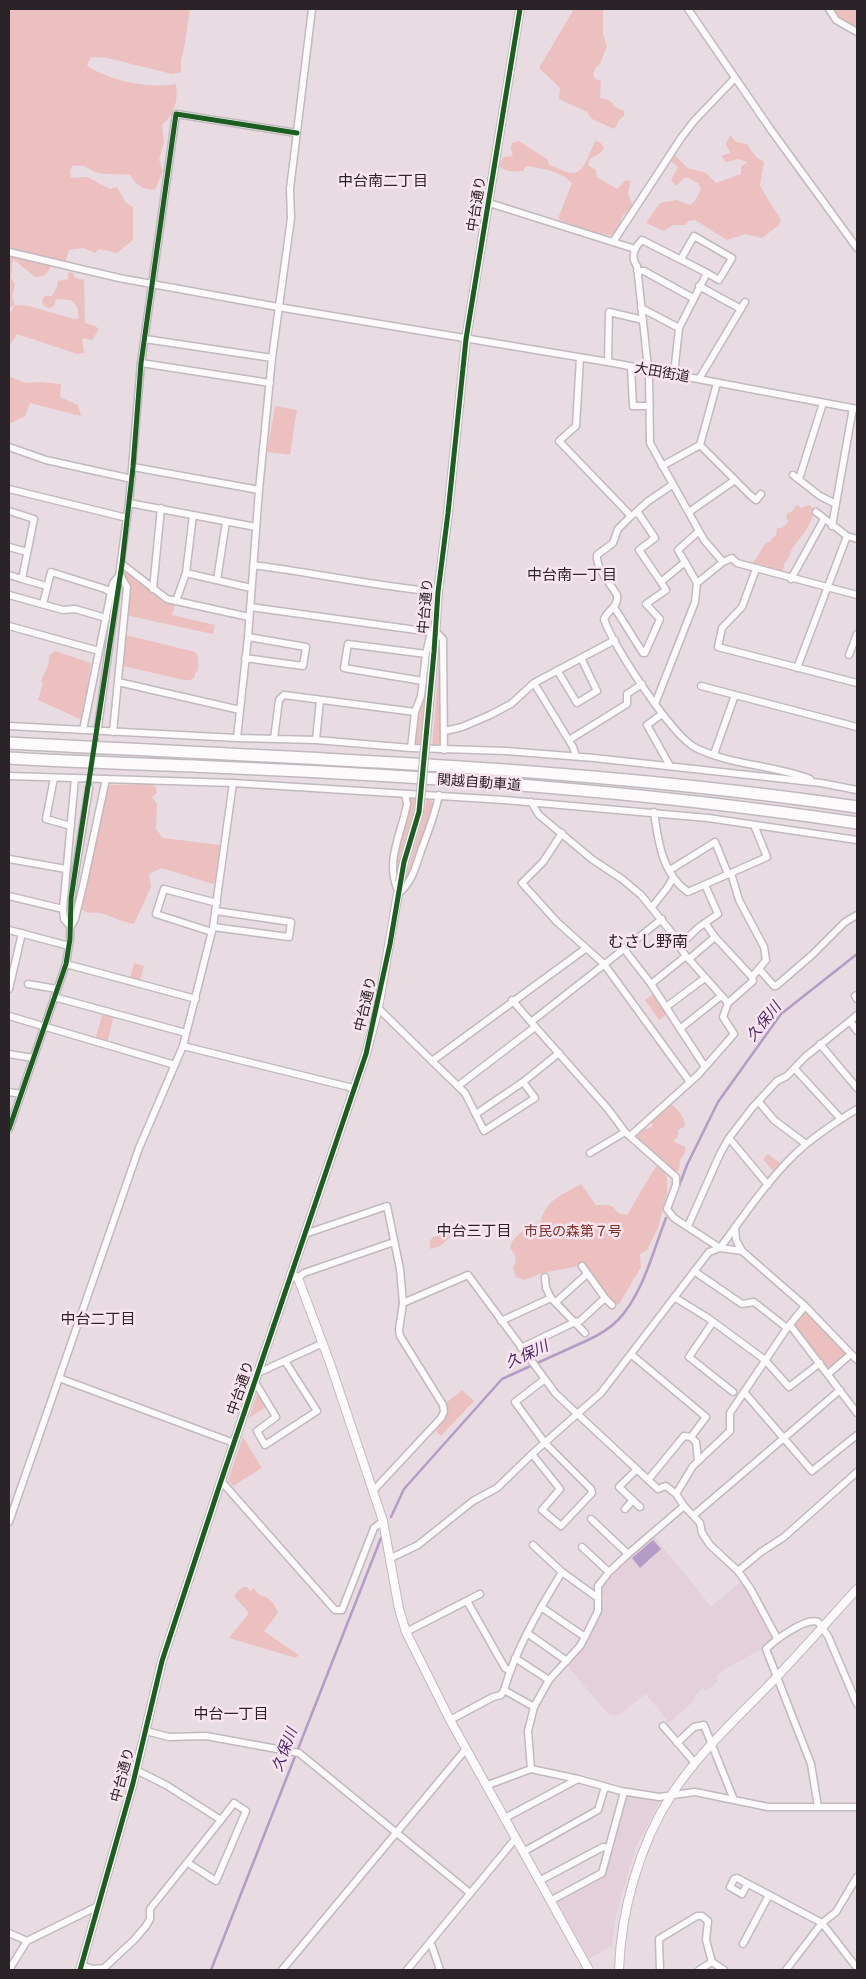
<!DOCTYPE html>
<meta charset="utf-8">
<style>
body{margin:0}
#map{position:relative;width:866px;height:1979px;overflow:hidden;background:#e8dce2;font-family:"Open Sans",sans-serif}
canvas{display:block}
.frame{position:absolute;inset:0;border:10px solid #2a2327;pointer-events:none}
</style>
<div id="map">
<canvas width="866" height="1979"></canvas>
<div class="frame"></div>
</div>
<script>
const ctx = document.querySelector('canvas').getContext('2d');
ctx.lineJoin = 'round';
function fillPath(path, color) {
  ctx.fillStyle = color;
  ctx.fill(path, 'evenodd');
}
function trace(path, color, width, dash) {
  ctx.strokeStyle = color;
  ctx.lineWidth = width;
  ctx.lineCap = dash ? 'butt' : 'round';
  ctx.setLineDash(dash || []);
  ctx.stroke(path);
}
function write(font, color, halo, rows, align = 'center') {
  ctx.font = font + ' "Open Sans","Noto Sans JP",sans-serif';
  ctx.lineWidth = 5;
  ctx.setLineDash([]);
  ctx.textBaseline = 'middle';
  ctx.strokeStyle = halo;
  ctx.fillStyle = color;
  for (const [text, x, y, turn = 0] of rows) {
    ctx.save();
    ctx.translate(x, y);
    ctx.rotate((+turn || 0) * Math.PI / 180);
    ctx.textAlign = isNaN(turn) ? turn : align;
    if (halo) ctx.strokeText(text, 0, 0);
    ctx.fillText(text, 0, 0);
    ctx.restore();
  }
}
const built = new Path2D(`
 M653,1535l58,71 31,-25 31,53 -1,5 -10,10 -35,19 -11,9 1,5 -11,9 -3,-3 -8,8v4l-26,23 -23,-29 -29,22 -9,-2 -41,-49 14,-15 11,-19 12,-32 -2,-4 2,-13z
 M625,1794l37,4 -26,49 -20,68 -4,31 -23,13 -32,-58 46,-26z`);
const green = new Path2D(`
 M9,9h181l-7,45 -2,5v13l-9,2 -65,-16 -16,-1 -4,9c24,15 61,23 89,18 3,15 -2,31 -14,41l2,17 -5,18 4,11 -8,19c-12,-1 -19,-4 -25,-15 -7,-1 -27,0 -32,-2 -11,-3 -9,-9 -26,-7l-2,5 1,7 16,-1 23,12 7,-2 9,16 7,4v33l-16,13 -18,-4 -4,4 -12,-5 -14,2 -4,14 -12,1 -9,11 -9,1 -22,-18 -2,18 4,8 -3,12 3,8 -6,3z
 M574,9h29v25l4,12 -7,18 -5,4 -2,6 2,5 6,2 -1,17 9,2 6,7 9,4v5l-4,3 -6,10 -22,-10 -5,-7 -28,-13 1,-11 -21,-20z
 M833,9h24v19l-18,-11z
 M730,135l6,7 11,2 9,13 8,5 -4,24 21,34 -2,5 -17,13 -17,-4 -18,6 -32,-20 -7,1 -2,4h-13l-9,6 -18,-8 14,-20 17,-3 13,5 4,-3 7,-12 -2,-6 -12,-7 -3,1 -8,8 -5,-6 7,-13 -8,-6 5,-6 12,13 19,5 10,10 25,-9v-7l6,-5 -9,-3 -12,3 -5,-6 9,-3 -4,-9z
 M519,141l29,19 1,5c7,2 17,8 23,8 13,1 18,-23 23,-32l5,1 4,6 -4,5 -10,6 -2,6 8,5 1,7 20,12 9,-9 5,1 -3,12 4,11 -3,7 -6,4 -7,19c-10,4 -44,-9 -55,-13l-3,-3 14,-35c-11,-12 -31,-15 -46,-17l-3,5c-9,1 -17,1 -24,-5l4,-9 10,-1 -2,-8 1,-5z
 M68,272l5,1 2,5 9,2 1,43 10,3 4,3 -7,11 -10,-2 2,15 -7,1 -60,-20 -8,13v-32l6,-10 14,1 45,13 5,-1 -2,-11 -6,-7 -15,-1 -2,7 -5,2 -5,-2 -2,-5 3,-5h7l5,-9 1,-6 10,-2z
 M9,376l16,7 15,-1 21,2 -1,13 18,8 3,11 -51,-13 -5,13 -16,8z
 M275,406l22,4 -7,45 -23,-3z
 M798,505l3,3 8,-3 4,3c2,15 -13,29 -21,41 -3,5 -2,9 -7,13l-3,10 -22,-8 -7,1v-3c6,-6 8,-13 13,-19l4,-1 3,-5 3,-1 1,-8h5l6,-6 -2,-6 2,-3 4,-1 3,-6z
 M122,564l54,38 -4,13 43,10 -2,9 -88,-19 3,-28 -7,-12z
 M126,635l69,17 3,4c0,5 1,10 0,15l-3,2v4l-5,3h-6l-61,-14 1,-26z
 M55,651l36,12 -9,57 -44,-20 5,-17 -2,-1c4,-13 8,-11 8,-26z
 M430,651l-8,95h-4l-3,-4z
 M440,652l1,88 -3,6 -6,1z
 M152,784l4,4 1,5 -5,4 5,7 -1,25 7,9 58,7 -4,36 -4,3 -51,-16 -13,6 2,13 -17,37c-12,-2 -23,-8 -34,-11 -9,-2 -8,3 -19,-4l26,-124z
 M416,797c-3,28 -17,53 -20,82l-1,-17 15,-64z
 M427,798h4c8,16 -9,38 -15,53 -3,10 -6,21 -9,31l-2,1c6,-29 17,-56 22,-85z
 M134,963l10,3 -4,15 -10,-3z
 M654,994l13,20 -8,6 -14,-20z
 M103,1012l11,3 -7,28 -12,-3z
 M671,1104c7,5 14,14 14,22l-7,4v7l-5,4 12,6v6l-5,7 -1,10 -3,2 -38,-32 -2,-5 4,-4 12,-4v-7z
 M768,1154l12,9 -7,8 -10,-12z
 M658,1165l6,6 3,7v16l-9,34 -11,22 -7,4 1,13 -22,37 -4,1 -36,-39 -37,7 -18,7 -8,-3 -3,-9c4,-9 4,-12 -3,-20 4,-15 17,-19 31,-27 5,-22 22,-26 40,-37l15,21h12l5,2 5,6 9,2 28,-47z
 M458,1227v3l-18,16 -10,3v-8l2,-3z
 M804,1313h4l39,42 -18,16 -36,-46z
 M462,1390l12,11 -33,35 -5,-5 10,-14v-14z
 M257,1395h2l7,12 -17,11z
 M243,1437l19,31 -29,18 -5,-6z
 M244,1587h3l3,4 4,-3 5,7c10,1 16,9 19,18l-14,18 33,23 1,1 -2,3 -67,-20 19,-24v-2l-14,-16 5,-6z`);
const water = new Path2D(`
 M653,1540l8,9 -21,19 -8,-10z`);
const stream = new Path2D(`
 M679,1186l8,-21 31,-63 63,-88 76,-60
 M391,1517l13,-28 98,-110 86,-39c11,-5 21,-11 30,-20 25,-26 35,-69 48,-102
 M211,1970l170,-432`);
const minorTunnel = new Path2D(`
 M89,788l9,-61`);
const minor = new Path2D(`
 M688,9l83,121 86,118
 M829,9l7,11 21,12
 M489,203l146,46
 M613,242l68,-104 13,-17 41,-43
 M9,252l110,26 159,29 330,55 249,47
 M681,259l13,-23 38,22 -13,22 -12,-7
 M637,271h7l49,27
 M699,286l42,23
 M641,308l38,20
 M145,339l127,19
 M580,358l-4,68 -17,15 72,75 -13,13 -5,14 -16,12c-1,14 13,28 20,40 2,11 -9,15 -13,24 8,26 69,118 92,129 34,17 78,17 114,31
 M608,362l1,-50 34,8
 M141,363l129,20
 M631,367l2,39h17
 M699,379l46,-77
 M717,383l-17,62 51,51 5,4 5,-6
 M9,447l37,13 86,19
 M662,466l38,-21
 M133,467l126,23
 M793,475l27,21 16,8
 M799,479l24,-76
 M9,489l118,29
 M129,503l127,24
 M9,511l25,8 -12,60 -13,-4
 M637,511l18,27 -16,12 22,32 24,-20
 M689,512l46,-32
 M816,512l31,24 10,3
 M634,514l13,-12 25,-17
 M193,515l-7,58 65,15
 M832,526l21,-118
 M9,547l18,5
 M723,562l9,-4 5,5 120,32
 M122,564l45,35 82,18
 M253,565c62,8 122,21 185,27
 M756,569l-14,38 -20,21 -4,19 139,36
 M22,579l25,7
 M791,579l33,-60
 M217,580l9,-58
 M697,583l-19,-33 21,-19
 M153,589l8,-81
 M9,595l54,15 12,-1 31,9
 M176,601l10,-28
 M43,604l8,-32 54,17 6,3
 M250,607l181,25
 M614,607l29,46h2l15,-34 -14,-15 20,-14 -5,-8
 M9,626l90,25
 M849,655l8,-21
 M245,658l58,8 3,-19 -58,-10
 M797,668l50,-132
 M557,670l20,33 20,-12 -16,-33
 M423,681l-79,-13 4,-24 78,10
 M118,682l122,28
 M534,683l39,64 3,9
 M701,686l156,41
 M655,704l40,-102 2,-19 26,-21 -19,-22 -54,-97 -1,-66 -12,-111c-7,-9 -2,-19 5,-26l65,33 -28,55 -5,46
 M662,714l-15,11 23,41
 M9,726l228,12 79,2 95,8 95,3 88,7 227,25 36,7
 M98,727l31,-224 12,-140 35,-249 121,19
 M83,730l28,-138 2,-9 7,-8 7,12 -14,145
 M445,731l17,-4 28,-12 21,-11 23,-21 81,-43
 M237,738l11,-101 11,-147 13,-132 19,-140 -1,-29 22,-180
 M274,739l5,-39 5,-5 131,17
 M316,740l4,-40
 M569,740l58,-36v-10l15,-10
 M411,748l4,-36 6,-16 5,-42 5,-22 4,-1 8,8 1,111
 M714,754l21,-59
 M9,776l224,7 271,17 204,18 149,22
 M54,778l-8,41 25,7
 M405,794l2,10c-6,32 -23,58 -8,89 14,-12 17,-28 23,-45 7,-18 13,-34 17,-53
 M531,802l8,13 54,45 29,19 19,16 40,49v5l5,7 42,47 25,-22 -1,-4 14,-17 -2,-13 -25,-47 -8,-27 -43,19c-26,-18 -30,-51 -34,-80
 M562,833l-19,29 -21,21 35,39 47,42 86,118
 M9,859l57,10
 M670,870l45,-28 13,32
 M731,873l36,-16 -13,-32
 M9,896l54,13
 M652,907l15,-19 6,-10
 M705,923l10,14
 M70,926l-6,-7 -1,-10 12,-131
 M71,926l4,-7 8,-33 23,-107
 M213,927l76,10 2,-15 -75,-11
 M9,930l60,16
 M212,932l-56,-18 8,-25 53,14
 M681,944l18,-17 19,-13 -13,-29
 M624,949l27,35
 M686,956l-35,28 54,83
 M689,959l26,-22 37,40
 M66,964l130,35
 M759,969l15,17h2l36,-31 33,-33 12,-7
 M28,984l29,5
 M9,989l13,-56
 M857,995l-2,1 2,3
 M54,997l132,36
 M512,1000l19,22 131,-103
 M666,1007l39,-29
 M378,1008l54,53 153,-112
 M9,1016l166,49
 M850,1021l7,-6
 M531,1022l77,87 17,23
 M681,1028l40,-32
 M820,1044l37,44
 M183,1046l170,42
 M9,1054l24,4
 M432,1061l33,32 19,38 51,-33 -12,-16 -47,32
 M795,1069l46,50
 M523,1082l36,-29
 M458,1086l77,-59
 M9,1092l12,2
 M759,1102l15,18 32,24
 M9,1129l57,-165 4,-25 1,-41 18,-110
 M630,1136l68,-61 36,-41 -11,-17 5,-14
 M729,1138l39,47
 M590,1153l35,-21 51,45v8l-9,24 7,9 46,30 22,3
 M688,1226l32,-72 9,-16 23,-30 25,-27 10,-5 18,-19 45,-36 7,10
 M735,1227l1,13 6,11 63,55 52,54
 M305,1234l82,-28 13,63 3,34
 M582,1266l23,32
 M694,1271l48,33 12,-2 33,26
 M545,1277l1,11 5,10
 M298,1278l6,-5 90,-31
 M674,1297l34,21 57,42 24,27 31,-24
 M556,1302l31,-28
 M501,1321l50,-23 34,35
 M713,1322l-24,35 44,35
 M790,1325l67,88
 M521,1348l54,-26 5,-1 25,-23 7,7
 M632,1355l74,62 -15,20 -7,-1 -36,44
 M258,1373l65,-30
 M828,1374l23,-20
 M59,1378l175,65
 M255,1382l21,35 -19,14 8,14 52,-34 -32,-50
 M744,1392l68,79 45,-36
 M691,1437l5,5 2,19
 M532,1454l28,35 -18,21 19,16 31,-33 -1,-4 -46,-46 -30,-41 30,-23
 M636,1470l-17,17 21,20
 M221,1481l114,129h7l32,-82 9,-7
 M373,1491l68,-73 3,-6 -1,-7 -43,-69 -1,-6 4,-27 65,-28 88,119 102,95 8,-3 10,8 8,12 16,17 2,10 8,12 28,26 12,17 27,50
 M676,1494l17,-28 37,-35v-18l57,-85 18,-22
 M625,1509l8,-9
 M694,1515l146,-125
 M591,1519l37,35
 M9,1522l130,-374 44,-102 30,-119 20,-144
 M582,1547l27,25
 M391,1558l27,-13 55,-44 24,-13 35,-34 69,-61 108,-141 11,-4c23,-31 45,-64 72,-91 19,-19 42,-34 65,-48
 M738,1571l23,-19 23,-15 73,-65
 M562,1572l36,26
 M467,1601l38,67 5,3
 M541,1607l44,30
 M406,1632l74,-38
 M527,1633l40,28
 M515,1658l34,22
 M504,1690l30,17
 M450,1720l43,-23 8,-2 3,-5c13,-44 35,-80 58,-118l-29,-27
 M663,1726l32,37
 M146,1731l23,6 37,-1 93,17 171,140
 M677,1743l17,-16 10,-2 30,75
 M531,1769l-3,-38 6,-24 15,-27 31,-34 5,-9 13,-26v-25l11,-14 19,-18 56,-48
 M488,1785l43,-16 47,10 43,12 38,6 36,-5 73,15h89
 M818,1807l-7,-43 -45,-115c9,-9 40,-32 52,-27l10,14 29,68
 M505,1818l73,-39
 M523,1852l75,-42 7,-23
 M188,1863l28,18 30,-70 -12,-8 -13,17
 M539,1881l64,-34 6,1
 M747,1885l-5,9 -12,-7 4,-8 3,-1 85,45 35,45
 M550,1901l52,-28 22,-81
 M9,1933l18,8 71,-35
 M429,1944l3,2 8,24
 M743,1944l26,-49
 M81,1965l12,4 11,-1 30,-28 12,-14 4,-7v-10l71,-89 -55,-35 -30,-15
 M9,1970l18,-29
 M282,1970l184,-221
 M407,1970l109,-132
 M660,1970l-1,-31 38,-23h5l6,5 -2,19 6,22
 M699,1970l13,-8 12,8
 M786,1970l36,-47 14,-11 21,-35`);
const tertiary = new Path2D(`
 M434,652l4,-60 10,-79 18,-174 54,-330
 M291,1274l7,4 32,85 53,158 16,88 7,23 44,88 139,250
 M80,1970l53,-187 29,-122 59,-180 145,-427 12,-46 22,-126
 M619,1970c2,-59 20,-125 53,-176 26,-40 62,-73 95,-107 31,-32 60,-65 90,-98`);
const motorway = new Path2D(`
 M9,743c283,15 567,23 848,64
 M9,758c68,4 136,6 205,9 215,9 431,24 643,56`);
const tertiaryBridge = new Path2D(`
 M400,882l4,-20 15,-50 15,-160`);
const cycleway = new Path2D(`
 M9,1129l57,-165 4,-25 1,-41 51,-334 11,-97 8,-104 35,-249 121,19
 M80,1970l53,-187 29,-122 59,-180 145,-427 24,-110 14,-82 15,-50 15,-160 4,-60 10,-79 18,-174 54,-330`);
const streetNames = [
 ["中台通り",477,204,-81],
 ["大田街道",662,373,10],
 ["中台通り",426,606,-85],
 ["関越自動車道",479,783,4],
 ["中台通り",366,1004,-77],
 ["中台通り",241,1388,-71],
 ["中台通り",123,1775,-75]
];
const parkNames = [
 ["市民の森第７号",573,1232]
];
const neighbourhoodNames = [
 ["中台南二丁目",383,182],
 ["中台南一丁目",572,576],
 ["中台三丁目",474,1232],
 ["中台二丁目",98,1320],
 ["中台一丁目",231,1715]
];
const waterNames = [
 ["久保川",764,1022,-51],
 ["久保川",527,1355,-24],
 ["久保川",285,1750,-69]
];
const quarterNames = [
 ["むさし野南",648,942]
];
fillPath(built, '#e4d0da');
fillPath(green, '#ebc0be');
fillPath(water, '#b39cc5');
trace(stream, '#b39cc5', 2.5);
trace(minorTunnel, '#c2b7bd', 6, [6, 3]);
trace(minor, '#c1b9bd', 9);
trace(tertiary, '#c1b9bd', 10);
trace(motorway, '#c1b9bd', 14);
trace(minor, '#fcfafb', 6);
trace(tertiary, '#fcfafb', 8);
trace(motorway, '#fcfafb', 11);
trace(tertiaryBridge, '#c1b9bd', 10, []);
trace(tertiaryBridge, '#fcfafb', 8);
trace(cycleway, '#1b5e20', 5);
write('14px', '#2a2327', '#f9e5ef', streetNames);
write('14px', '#812e27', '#f9e5ef', parkNames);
write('15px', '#2a2327', '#f9e5ef', neighbourhoodNames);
write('italic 15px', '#4a2569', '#f9e5ef', waterNames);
write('16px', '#2a2327', '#f9e5ef', quarterNames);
</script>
